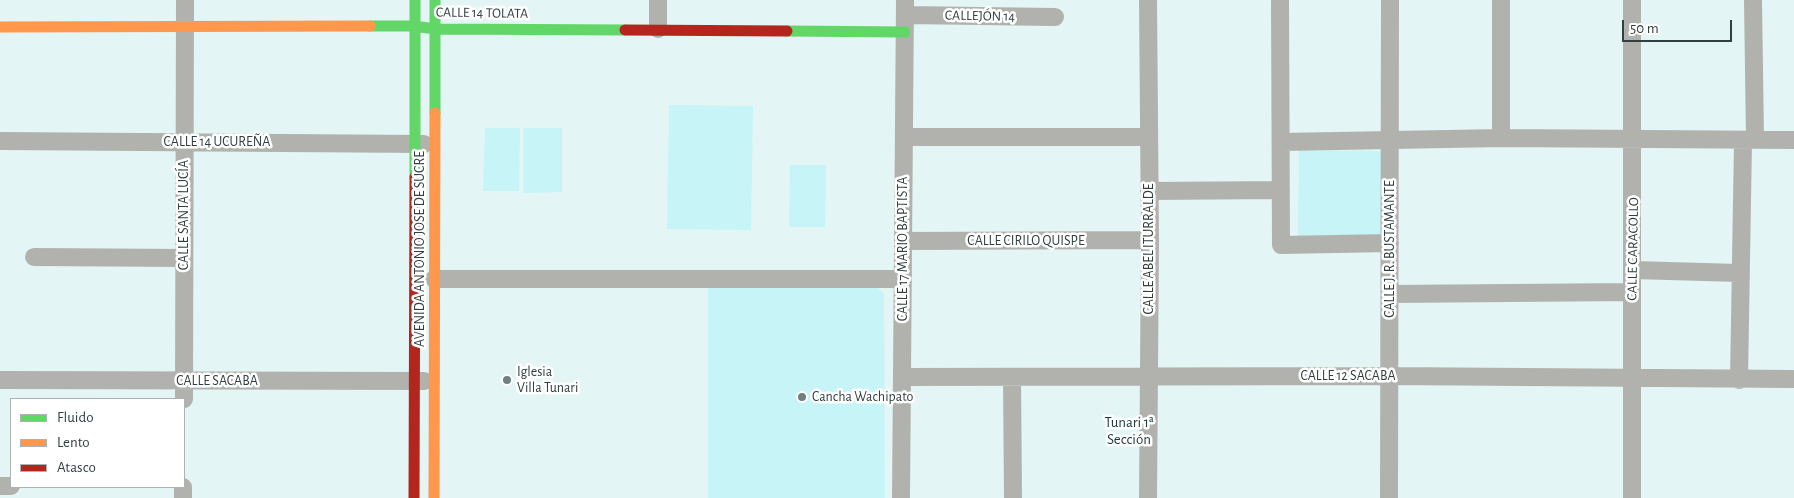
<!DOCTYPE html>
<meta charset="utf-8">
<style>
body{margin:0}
#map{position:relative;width:1794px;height:498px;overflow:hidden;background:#e4f5f5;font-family:"Alegreya Sans",sans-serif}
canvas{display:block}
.legend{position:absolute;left:10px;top:398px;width:175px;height:90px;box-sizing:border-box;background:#fff;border:1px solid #adb2b2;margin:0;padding:6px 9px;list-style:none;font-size:15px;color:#323f3f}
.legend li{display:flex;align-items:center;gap:10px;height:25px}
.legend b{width:25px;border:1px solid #adb2b2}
.scale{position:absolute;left:1622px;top:20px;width:110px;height:22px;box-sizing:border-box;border:2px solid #323f3f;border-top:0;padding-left:6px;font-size:15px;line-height:18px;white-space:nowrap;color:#323f3f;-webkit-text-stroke:4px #fff;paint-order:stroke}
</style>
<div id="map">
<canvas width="1794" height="498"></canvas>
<ul class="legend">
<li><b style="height:6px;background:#63d668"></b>Fluido</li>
<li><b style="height:6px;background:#ff974d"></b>Lento</li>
<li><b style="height:6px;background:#b3261e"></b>Atasco</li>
</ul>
<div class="scale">50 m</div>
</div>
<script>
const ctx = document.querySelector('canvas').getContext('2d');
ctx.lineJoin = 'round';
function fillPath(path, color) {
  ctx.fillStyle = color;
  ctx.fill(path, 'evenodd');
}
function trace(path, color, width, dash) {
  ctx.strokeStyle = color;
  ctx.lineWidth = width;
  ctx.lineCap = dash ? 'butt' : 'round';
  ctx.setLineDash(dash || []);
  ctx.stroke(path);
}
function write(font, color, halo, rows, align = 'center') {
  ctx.font = font + ' "Alegreya Sans",sans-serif';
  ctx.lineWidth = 5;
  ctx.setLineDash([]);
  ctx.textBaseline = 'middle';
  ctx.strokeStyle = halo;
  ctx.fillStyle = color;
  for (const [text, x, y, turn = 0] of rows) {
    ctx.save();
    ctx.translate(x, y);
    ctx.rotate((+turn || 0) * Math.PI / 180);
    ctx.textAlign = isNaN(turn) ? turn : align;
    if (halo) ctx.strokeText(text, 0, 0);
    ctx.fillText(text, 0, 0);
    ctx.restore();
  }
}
const green = new Path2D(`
 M669,105l84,1 -2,124 -84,-1z
 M485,128h35l-1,63h-36z
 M523,128h39v64l-39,1z
 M1299,150l86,1 -1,85h-86z
 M790,165h36l-1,62h-36z
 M877,287l7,7 1,204h-177v-210z`);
const street = new Path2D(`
 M1280,0l1,245 109,-2
 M1501,0v138
 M1753,0l2,139
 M905,15l150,2
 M658,29v-29
 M904,137h245
 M0,141l424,3
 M1282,142l219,-4 293,2
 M1149,191l132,-1
 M903,241l247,-1
 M34,257l150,1
 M1633,270l106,3
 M434,279h469
 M1390,294l242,-2
 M902,377l487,-1 405,3
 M1012,378l1,120
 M0,380l424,1
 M1739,380l4,-239
 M184,399l1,-399
 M0,486h11
 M183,498v-11
 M901,498l4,-498
 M1148,498l2,-258 -2,-240
 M1389,498l1,-498
 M1632,498v-498`);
const fast = new Path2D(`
 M370,26h44l21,3 190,1
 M787,31l118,1
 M435,113v-113
 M415,177v-177`);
const slow = new Path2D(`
 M0,27l370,-1
 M434,498l1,-385`);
const jam = new Path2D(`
 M625,30l162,1
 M414,498l1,-321`);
const markers = [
 [507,380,5,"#707f7f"],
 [802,397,5,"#707f7f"]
];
const streetNames = [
 ["CALLE 14 TOLATA",482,13,1],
 ["CALLEJÓN 14",980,16,1],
 ["CALLE 14 UCUREÑA",217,142],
 ["CALLE SANTA LUCÍA",184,215,-90],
 ["CALLE CIRILO QUISPE",1026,241],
 ["AVENIDA ANTONIO JOSE DE SUCRE",420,249,-90],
 ["CALLE 17 MARIO BAPTISTA",903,249,-90],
 ["CALLE ABEL ITURRALDE",1149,249,-90],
 ["CALLE J. R. BUSTAMANTE",1390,249,-90],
 ["CALLE CARACOLLO",1633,249,-89],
 ["CALLE 12 SACABA",1348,376],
 ["CALLE SACABA",217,381]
];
const poiNames = [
 ["Iglesia",517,372],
 ["Villa Tunari",517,388],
 ["Cancha Wachipato",812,397]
];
const neighbourhoodNames = [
 ["Tunari 1ª",1129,422],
 ["Sección",1129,439]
];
fillPath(green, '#c7f4f6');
trace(street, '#b1b2ad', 18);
trace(fast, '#63d668', 11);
trace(slow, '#ff974d', 11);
trace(jam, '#b3261e', 11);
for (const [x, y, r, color] of markers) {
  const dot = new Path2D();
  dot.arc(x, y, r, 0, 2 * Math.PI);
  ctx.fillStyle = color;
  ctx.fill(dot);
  trace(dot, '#fff', 2);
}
write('14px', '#323f3f', '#fff', streetNames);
write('14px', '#323f3f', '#fff', poiNames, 'left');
write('15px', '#1f3a3b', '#fff', neighbourhoodNames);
</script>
